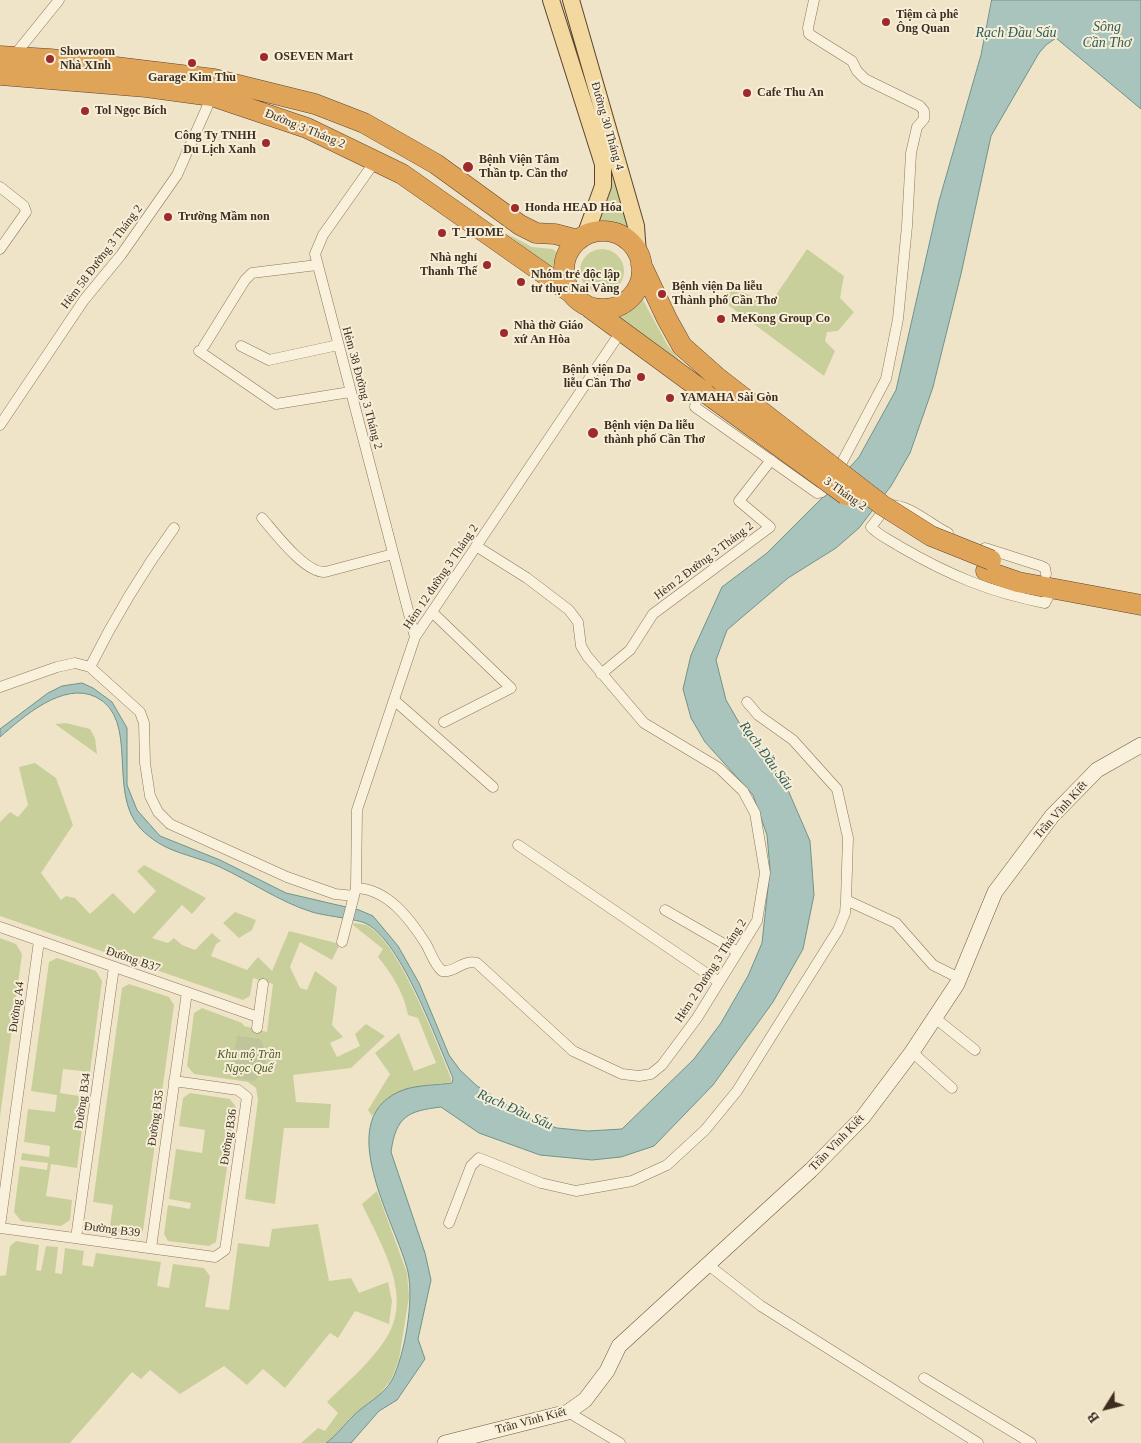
<!DOCTYPE html>
<meta charset="utf-8">
<style>
body{margin:0}
#map{position:relative;width:1141px;height:1443px;overflow:hidden;background:#f0e4c8;font-family:Georgia,serif}
canvas{display:block}
.north{position:absolute;left:1081px;top:1383px;width:50px;height:50px;-webkit-text-stroke:4px #f7eed8;paint-order:stroke;rotate:234deg;font-size:14px;font-weight:700;line-height:20px;text-align:center;color:#3d2e20}
.north::after{content:'';display:block;margin:auto;width:18px;height:22px;background:#3d2e20;clip-path:polygon(50% 0,100% 100%,50% 72%,0 100%)}
</style>
<div id="map">
<canvas width="1141" height="1443"></canvas>
<div class="north">B</div>
</div>
<script>
const ctx = document.querySelector('canvas').getContext('2d');
ctx.lineJoin = 'round';
function fillPath(path, color) {
  ctx.fillStyle = color;
  ctx.fill(path, 'evenodd');
}
function trace(path, color, width, dash) {
  ctx.strokeStyle = color;
  ctx.lineWidth = width;
  ctx.lineCap = dash ? 'butt' : 'round';
  ctx.setLineDash(dash || []);
  ctx.stroke(path);
}
function write(font, color, halo, rows, align = 'center') {
  ctx.font = font + ' Georgia,serif';
  ctx.lineWidth = 4;
  ctx.setLineDash([]);
  ctx.textBaseline = 'middle';
  ctx.strokeStyle = halo;
  ctx.fillStyle = color;
  for (const [text, x, y, turn = 0] of rows) {
    ctx.save();
    ctx.translate(x, y);
    ctx.rotate((+turn || 0) * Math.PI / 180);
    ctx.textAlign = isNaN(turn) ? turn : align;
    if (halo) ctx.strokeText(text, 0, 0);
    ctx.fillText(text, 0, 0);
    ctx.restore();
  }
}
const green = new Path2D(`
 M612,168l18,61 -3,2 -15,-8 -14,-1v-3l10,-22z
 M506,233l26,14 21,2 4,4 -5,16z
 M807,249l37,27 -4,22 14,14 -16,19 -11,1 -2,9 10,10 -11,25 -100,-74 4,-16 42,18z
 M580 271a22 22 0 1 1 44 0a22 22 0 1 1-44 0Z
 M639,299l4,1 25,46 24,30 -75,-58 12,-7z
 M66,723l24,6 5,9 2,16 -42,-30z
 M35,763l21,15 17,47 -32,48 20,27 5,-4 9,2 15,16 23,-21 21,21 22,-23 -19,-20 7,-6 62,33 -14,16 -10,-9 -30,33 16,5 6,-5 8,7 13,5 17,-17 9,8 -5,3 -5,12 36,14 11,-13 14,14 17,-40 51,13 -8,16 -32,-18 -10,25 10,21 7,2 8,-19 22,16 -5,38 11,12 -13,6 7,14 23,-11 -5,-12 11,-10 19,12 -34,32 -58,7 3,27 35,2 -2,24h-45l-9,76 -30,-5 13,-99 -2,-12 -8,-6 -54,-8 -7,-8 7,-53 8,-5 40,15 2,3 23,6 6,-48 -20,-6 -3,18 -7,4 -243,-84v-94l10,-10 8,5 10,-12 -9,-38z
 M235,912l21,8 -4,10 -13,8 -16,-15z
 M354,923c4,1 9,1 12,2 32,14 71,119 85,153v4c-36,5 -55,4 -79,34l-4,-6 22,-36 -15,-21 24,-20 15,38 22,-8 -18,-45 -10,-3c-4,-22 -16,-41 -30,-58l5,-8 -30,-24z
 M0,938l16,6 6,10 -22,163z
 M57,958l39,13 6,10 -12,91 -27,-3 -3,24 26,4 -9,71 -26,-4 -5,32 26,4 -2,20 -9,6 -40,-5 -7,-9 6,-46 27,4 1,-7 -27,-3 1,-7 27,4 1,-11 -26,-4 4,-33 27,3 2,-17 -26,-4 18,-129z
 M129,984l40,13 5,8 -31,226 -8,6 -26,-4 4,-28 -20,-3 29,-214z
 M190,1093l40,6 6,8 -20,135 -7,4 -41,-5 -4,-7 4,-29 22,4 1,-6 -22,-4 7,-50 26,4 3,-23 -26,-4 4,-28z
 M377,1191l30,82 2,24 -10,62 -8,21 -13,16 -26,20 -16,19 -11,8h-24l17,-15 7,3 13,-18 -11,-11c20,-20 43,-39 58,-62 30,-43 -4,-95 -23,-136z
 M318,1224l11,57 22,-3 8,15 29,-11 4,19 -3,23 -34,-13 -17,27 -8,-5 -45,55 -22,-19 -16,16 -23,-19 -44,28 -30,-24 -9,9 -9,-7 -62,71h-70v-167l6,-1 4,-29 6,-5 23,4 -3,25 5,1 5,-25 12,1 -3,26 7,1 3,-26 19,3 -2,14 11,2 3,-14 65,9 -4,24 12,2 4,-24 31,4 6,8 -5,31 24,3 9,-67 31,4 3,-18z`);
const cemetery = new Path2D(`
 M237,1036l23,3c9,18 8,28 -6,42l-24,-4z`);
const water = new Path2D(`
 M992,0h149v109l-85,-71 -10,7 -7,8 -48,83 -30,138 -28,113 -23,66 -19,33 -32,42 -23,20 -48,30 -61,52 -11,30 10,40 15,26 44,57 25,58 4,54 -11,54 -30,53 -60,83 -59,61 -33,11 -29,3 -52,-5 -61,-22 -38,-26c-33,4 -45,9 -50,45l34,101 6,27 -13,59 7,20 -28,41 -18,11 -28,32h-25c11,-8 18,-18 27,-27 12,-12 30,-20 39,-36 13,-26 22,-79 16,-108 -11,-48 -81,-157 -2,-183 14,-4 31,-4 46,-6l1,-5c-17,-38 -51,-135 -86,-154 -9,-5 -42,-8 -55,-12 -32,-10 -62,-31 -92,-45 -31,-14 -55,-13 -80,-39 -33,-36 0,-109 -44,-131 -33,-16 -73,20 -96,40v-8l48,-36 14,-7 20,-3 11,5 19,14 15,26v57l10,25 23,26 60,24 66,33 73,17 14,6 25,30 21,37 30,72 11,15 17,16 49,31 31,11 31,3 34,-2 72,-70 27,-36 27,-47 14,-33 8,-74 -3,-34 -14,-40 -48,-53 -14,-24 -8,-29 8,-34 31,-68 45,-34 55,-55 37,-41 37,-67 43,-189 42,-146z`);
const street = new Path2D(`
 M13,57l46,-57
 M376,160l-53,75 -8,19 100,383
 M0,187l24,19 2,6 -26,37
 M204,346l41,-66 7,-7 65,-8
 M241,346l28,14 69,-15
 M199,351l77,53 74,-12
 M698,388l-3,19 122,86 5,-1 18,-26 46,-87 12,-60 9,-93 4,-73 6,-26 7,-8v-8l-4,-5 -55,-27 -8,-8 -5,-10 -43,-27 -1,-6 6,-28
 M0,425l84,-125 37,-45 56,-80 35,-79
 M262,518c13,15 43,55 63,54l68,-18
 M948,533c-19,-9 -38,-29 -60,-28l-17,22c7,8 19,13 28,19 50,29 90,46 146,57l7,-14
 M985,548l56,18 4,2 1,6
 M432,612l79,76 -67,34
 M90,667c26,-52 50,-92 84,-139
 M601,674l29,-24 23,-36 117,-87 -31,-26 32,-41
 M0,687l57,-20 18,-4 15,4 50,45 4,11 1,40 5,33 8,16 12,12 117,53 48,17 19,2
 M394,700l99,87
 M518,845l201,137
 M356,888c32,1 54,31 70,56 5,9 8,20 16,27 13,2 21,-12 35,-8l96,88 49,23 17,2 12,-2 11,-9 35,-47 60,-97 8,-48 -10,-60 -12,-22 -24,-23 -75,-45 -57,-67 -6,-10 -3,-24 -9,-12 -42,-32 -51,-32
 M846,900l50,23 37,42 26,13
 M665,910l73,42
 M0,927l258,90
 M342,942l14,-54 1,-78 58,-173 207,-307
 M935,1018l40,32
 M257,1028l6,-44
 M912,1052l40,36
 M449,1223l22,-57 8,-8 62,25 35,8 56,-10 35,-16 38,-35 32,-39 101,-161 7,-17 1,-13 2,-62 -11,-49 -44,-49 -35,-25 -11,-13
 M0,1226l39,-285
 M0,1228l215,29 10,-7 22,-153 -9,-7 -64,-9
 M76,1238l38,-271
 M151,1248l36,-256
 M707,1264l54,42 217,137
 M924,1378l107,65
 M568,1412l52,31`);
const secondary = new Path2D(`
 M445,1443l123,-31 17,-12 22,-29 12,-25 192,-176 52,-53 49,-65 45,-68 38,-92 57,-76 45,-46 44,-25`);
const primary = new Path2D(`
 M551,0l52,164v22l-18,50
 M571,0l65,226 2,28`);
const highway = new Path2D(`
 M0,56l50,3 164,20 101,25 49,19 72,41 84,61 16,8 19,1 23,6
 M0,75l146,12 66,9 95,32 95,46 168,118
 M564 270a39 39 0 1 1 78 0a39 39 0 1 1-78 0Z
 M641,264l26,55 15,27 36,32
 M590,308l124,91
 M986,571l32,11 123,23`);
const highwayBridge = new Path2D(`
 M718,378l164,127 49,31 60,24
 M714,399l132,96`);
const markers = [
 [886,22,5,"#9e2a2b"],
 [264,57,5,"#9e2a2b"],
 [50,59,5,"#9e2a2b"],
 [192,63,5,"#9e2a2b"],
 [747,93,5,"#9e2a2b"],
 [85,111,5,"#9e2a2b"],
 [266,143,5,"#9e2a2b"],
 [468,167,6,"#9e2a2b"],
 [515,208,5,"#9e2a2b"],
 [168,217,5,"#9e2a2b"],
 [442,233,5,"#9e2a2b"],
 [487,265,5,"#9e2a2b"],
 [521,282,5,"#9e2a2b"],
 [662,294,5,"#9e2a2b"],
 [721,319,5,"#9e2a2b"],
 [504,333,5,"#9e2a2b"],
 [641,377,5,"#9e2a2b"],
 [670,398,5,"#9e2a2b"],
 [593,433,6,"#9e2a2b"]
];
const poiNames = [
 ["Tiệm cà phê",896,15],
 ["Ông Quan",896,29],
 ["Showroom",60,52],
 ["Nhà XInh",60,66],
 ["OSEVEN Mart",274,57],
 ["Garage Kim Thu",192,78,"center"],
 ["Cafe Thu An",757,93],
 ["Tol Ngọc Bích",95,111],
 ["Công Ty TNHH",256,136,"right"],
 ["Du Lịch Xanh",256,150,"right"],
 ["Bệnh Viện Tâm",479,160],
 ["Thần tp. Cần thơ",479,174],
 ["Honda HEAD Hóa",525,208],
 ["Trường Mầm non",178,217],
 ["T_HOME",452,233],
 ["Nhà nghỉ",477,258,"right"],
 ["Thanh Thế",477,272,"right"],
 ["Nhóm trẻ độc lập",531,275],
 ["tư thục Nai Vàng",531,289],
 ["Bệnh viện Da liễu",672,287],
 ["Thành phố Cần Thơ",672,301],
 ["MeKong Group Co",731,319],
 ["Nhà thờ Giáo",514,326],
 ["xứ An Hòa",514,340],
 ["Bệnh viện Da",631,370,"right"],
 ["liễu Cần Thơ",631,384,"right"],
 ["YAMAHA Sài Gòn",680,398],
 ["Bệnh viện Da liễu",604,426],
 ["thành phố Cần Thơ",604,440]
];
const streetNames = [
 ["Đường 30 Tháng 4",607,126,74],
 ["Đường 3 Tháng 2",305,129,22],
 ["Hẻm 58 Đường 3 Tháng 2",102,257,-53],
 ["Hẻm 38 Đường 3 Tháng 2",362,388,75],
 ["3 Tháng 2",845,494,35],
 ["Hẻm 2 Đường 3 Tháng 2",704,561,-37],
 ["Hẻm 12 đường 3 Tháng 2",441,577,-56],
 ["Trần Vĩnh Kiết",1061,810,-48],
 ["Đường B37",133,960,19],
 ["Hẻm 2 Đường 3 Tháng 2",711,971,-57],
 ["Đường A4",17,1007,-82],
 ["Đường B34",83,1101,-82],
 ["Đường B35",156,1118,-82],
 ["Đường B36",229,1137,-81],
 ["Trần Vĩnh Kiết",837,1143,-46],
 ["Đường B39",112,1230,7],
 ["Trần Vĩnh Kiết",531,1421,-15]
];
const parkNames = [
 ["Khu mộ Trần",249,1055],
 ["Ngọc Quế",249,1069]
];
const waterNames = [
 ["Sông",1107,27],
 ["Cần Thơ",1107,43],
 ["Rạch Đầu Sấu",1016,33],
 ["Rạch Đầu Sấu",766,756,54],
 ["Rạch Đầu Sấu",515,1110,24]
];
fillPath(green, '#c9cf9b');
fillPath(cemetery, '#bfc49a');
fillPath(water, '#a9c4bc');
trace(water, '#6f938a', 1);
trace(street, '#8d765c', 11);
trace(secondary, '#6f573f', 16);
trace(primary, '#5b4430', 18);
trace(highway, '#5b4430', 21);
trace(street, '#faf1dc', 10);
trace(secondary, '#faf1dc', 15);
trace(primary, '#f3d9a0', 16);
trace(highway, '#e0a458', 20);
trace(highwayBridge, '#5b4430', 21, []);
trace(highwayBridge, '#e0a458', 20);
for (const [x, y, r, color] of markers) {
  const dot = new Path2D();
  dot.arc(x, y, r, 0, 2 * Math.PI);
  ctx.fillStyle = color;
  ctx.fill(dot);
  trace(dot, '#f7eed8', 2);
}
write('bold 12px', '#3d2e20', '#f7eed8', poiNames, 'left');
write('12px', '#3d2e20', '#f7eed8', streetNames);
write('italic 12px', '#4d5a26', '#f7eed8', parkNames);
write('italic 14px', '#2f5d5a', '#f7eed8', waterNames);
</script>
